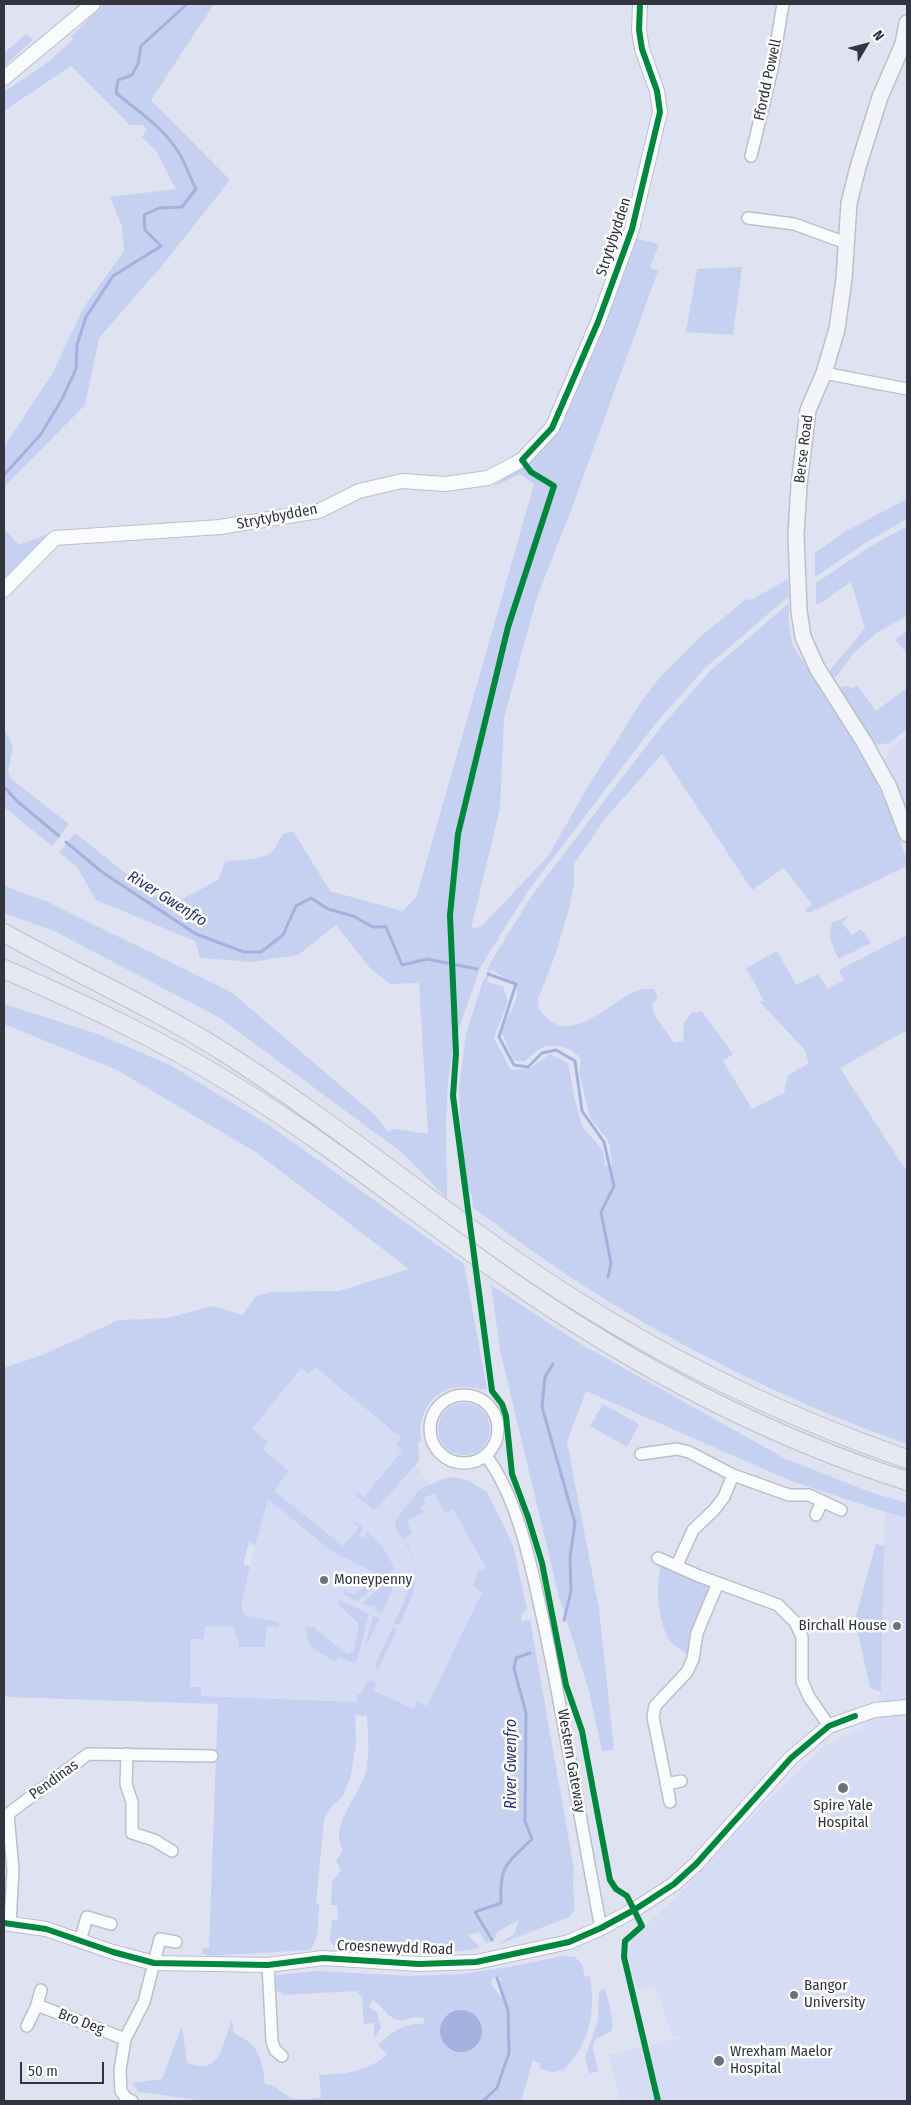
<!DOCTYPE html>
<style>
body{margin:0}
#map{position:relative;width:911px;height:2105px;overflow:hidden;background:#dfe3f1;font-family:"Fira Sans Condensed",sans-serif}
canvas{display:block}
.frame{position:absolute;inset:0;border:5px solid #32353f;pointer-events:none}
.north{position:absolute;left:841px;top:20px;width:50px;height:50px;-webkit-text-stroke:4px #fff;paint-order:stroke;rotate:53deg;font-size:14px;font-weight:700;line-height:20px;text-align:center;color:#32353f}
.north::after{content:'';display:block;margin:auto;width:18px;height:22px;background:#32353f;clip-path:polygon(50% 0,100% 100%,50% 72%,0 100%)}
.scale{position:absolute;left:20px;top:2062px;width:84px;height:22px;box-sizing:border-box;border:2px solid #32353f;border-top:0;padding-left:6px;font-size:15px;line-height:18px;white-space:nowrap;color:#32353f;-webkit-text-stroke:4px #fff;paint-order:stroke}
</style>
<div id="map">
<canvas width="911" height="2105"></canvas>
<div class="frame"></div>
<div class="north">N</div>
<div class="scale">50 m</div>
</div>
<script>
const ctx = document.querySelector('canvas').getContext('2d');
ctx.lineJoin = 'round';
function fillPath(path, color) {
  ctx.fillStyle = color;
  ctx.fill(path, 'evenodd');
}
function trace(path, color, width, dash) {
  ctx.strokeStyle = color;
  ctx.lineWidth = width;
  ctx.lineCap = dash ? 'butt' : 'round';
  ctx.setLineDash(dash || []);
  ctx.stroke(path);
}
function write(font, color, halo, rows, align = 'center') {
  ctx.font = font + ' "Fira Sans Condensed",sans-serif';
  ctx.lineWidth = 5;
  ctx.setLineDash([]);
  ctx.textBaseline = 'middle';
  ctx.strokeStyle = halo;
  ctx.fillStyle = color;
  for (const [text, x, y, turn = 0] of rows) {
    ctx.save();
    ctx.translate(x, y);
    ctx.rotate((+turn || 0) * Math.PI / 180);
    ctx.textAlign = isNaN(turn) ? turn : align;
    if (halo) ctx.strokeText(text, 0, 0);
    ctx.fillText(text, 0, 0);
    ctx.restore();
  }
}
const built = new Path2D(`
 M907,735v84l-24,-57 8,-14z
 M315,1367l86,72 -5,6 13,12 22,29 14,27 8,-4 33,59 -8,8 4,15 -55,115 -12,3 -42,-19 -9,12 -163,-6 -11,-9v-49l14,1 1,-13 30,1 31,-126 23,-29 -27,-22 -10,-21 49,-61z
 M885,1512l22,6v583h-288l-10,-46 71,-17 -1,-2 -7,1 -16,-51 -19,4 -9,-34 2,-15 54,-52 51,-56 91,-88 38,-18 17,-36z`);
const green = new Path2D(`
 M103,4h111l-63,96 79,80 -69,87 -62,71 -14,67 -81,82v-40l48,-73 32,-67 40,-56 -2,-25 -12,-29 66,-8 -20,-38 -14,-14 5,-8 -5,-4h-12l-59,-59 -67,45v-19l44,-30 25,-22 -2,-3z
 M26,34l7,6 -29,26v-13z
 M633,238l26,6 -9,23 8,4 -88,242 -33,84 -33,121 -4,90 -29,121 11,-3 67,-71 34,-60 60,-96 18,-23 40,-40 44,-36 8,-1 35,-20 1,17 -84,72 -49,55 -128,168 -48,77 -26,75 -6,39 -2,41 1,76 -42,-44 -185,-137 -166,-87 -50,-18v-27l44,16 183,90 144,123 12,16 8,-2 33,5 -9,-151 -29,1 -20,-16 -34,-43 -38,30 -46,7 -52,-4 -5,-17 -99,-41 -19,-33 -18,-15 16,-19 68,54 30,17 45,-24 7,-18c13,-3 38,-1 48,-11 4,-4 6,-12 10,-17l10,-3 37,60 72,20 14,-13 118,-414 -14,-10 -29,14 27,-19 46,-47 3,-19z
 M742,267l-9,68 -47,-3 11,-63z
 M907,499v20l-42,24 -50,34v-24l31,-22z
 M907,526v90l-31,17 -23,21 -18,24 -5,-2v-6l35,-42 -14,-46 -30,21 -5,1v-21l52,-35z
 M4,529l15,16 29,-11 -5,8 -39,42z
 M789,603v22l4,21 70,107 24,53 20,54v6l-98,47 -4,-3 7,-6 -28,-36 -32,22 -90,-136 -57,65 -31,45v19l-4,22 -14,48 -18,46c0,10 2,13 10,20 27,24 65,-20 91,-29 5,-2 10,-1 15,-1l4,9 -6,5 2,11 20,29 9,-2 1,-18 7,-10 11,-2 31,43 -10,7 29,48 32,-16 4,-18 21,-12 -5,-14 -45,-48h5l-18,-33 31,-17 19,34 22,-11 10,15 16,-9 -5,-10 68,-35v95l-67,38 67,104v272c-113,-40 -221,-93 -323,-158 -38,-24 -74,-52 -111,-78l-1,-13 -8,-14 -5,-93 7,-54 16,-51 7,-12 -2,-2 5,-9 41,-66 128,-167 48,-55zM491,970l25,14c5,18 -11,33 -14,49l11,26 3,2h9c5,-4 10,-9 16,-13 12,-6 33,0 40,11l-2,13 11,46 17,21 3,7 2,20h-7l-2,-15 -21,-25 -8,-30 -6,-33 -18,-9 -20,14 -19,2 -17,-32 14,-37 -5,-15 -16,-4z
 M907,631v23l-12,-15z
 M857,685l19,26 31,-23v41l-18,14 -14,2 -25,-32 -12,-25 8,-2 6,2z
 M4,729l9,18 -5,24 3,8 58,45 -17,22 -48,-39z
 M851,915l-9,8 10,12 9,-6 10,14 -32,16c-7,-12 -11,-22 -7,-36z
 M4,1004l94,30 74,32 98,60 194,138 23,125c-7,2 -12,-2 -19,-2 -32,-3 -51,23 -47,53l-3,3 1,18 -41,46 -5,2 -18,-14 2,-3 7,5 38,-46 -6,-6 5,-7 -86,-71 -6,7 -8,-6 -49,61 16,13 -5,8 26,21 -15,20 69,55 16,-19 -5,-4 2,-2 7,6 -4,9 5,2 3,-7c13,12 21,21 27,38l-37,32 -14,-7 1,-4 10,5 20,-17 -1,-6 -43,-22 -62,-51 -13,47 -6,-4 -6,23 7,1 -9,41 3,8 35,7v5l-13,-1 -1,21h-26l-1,-10h-2l-1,-10 -30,-1 -1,13h-14v48h11v9l156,6v-7l5,-2 4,-9 5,-4 6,3 -4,7 41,19 3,-8 10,5 55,-114 -9,-6 4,-10 -1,-3 10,-5 -33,-59 -8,4 -10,-20 -12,5 2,6 -4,3 3,5 -17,9 5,12 -9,6 7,10 5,18 -6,-17 -14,-24 1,-6 23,-30 23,-11 12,-2 13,3 20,12 26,53 14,64 -6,6 1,6 8,-1 44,249 -1,15 2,25 -6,8 -72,28 17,-11 5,-14 -22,12 -3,9 -8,2 -7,-11 -11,3 12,13 -48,7 -95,-5 -7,-10 2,-20 6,-1 -1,-14h-6l1,-23 9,-12 -5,-9 7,-11c-15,-25 18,-55 23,-79 4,-18 2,-37 1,-55l-12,-1 1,28 -5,32 -8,21 -12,11 -7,13 -8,83 3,1c-1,15 1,34 -9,46l-102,6 -6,-3 1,-5h6l9,-244 -211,-7 -3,-3v-326l38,-13 77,-35 48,-2 46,-12 29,9 14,-19 16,-4 67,-1 70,-22 -152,-116 -140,-83 -113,-46z
 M491,1285l88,58 205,115 86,34 37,11v15l-22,-6 -94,-31 -205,-90 -19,51 32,167 15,141 -12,1 -13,-60 -30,-94 -59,-247z
 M438 1429a26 26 0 1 1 52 0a26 26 0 1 1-52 0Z
 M603,1404l36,20 -12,23 -37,-21z
 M876,1544l8,2 -3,146 -11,-4 -15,-69z
 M661,1566l50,19 -21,71c-5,-4 -11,-7 -16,-11 -16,-15 -19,-59 -13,-79z
 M395,1575l-3,15 -10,23 -7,-4v-3l-3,-1 -1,2 -9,-4z
 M412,1582l3,1c-2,15 -10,28 -16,42l-5,-2 12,-25 4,-14z
 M340,1600l29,14 -12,46 -3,3 -16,-6 -3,4c-18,-10 -30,-12 -29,-35l7,1 34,27 7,-3 5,-24 -1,-4 -20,-19z
 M373,1616l7,3 -15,28z
 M393,1627l4,2 -19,41 -3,-4 1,-3z
 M563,1956l12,1 7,7 3,13 5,-1c6,34 0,70 -27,94l-11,2 -13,-4 2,-4 -8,-4 -12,41h-315l-67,-9 -7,-9 30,-4 20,-53 5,37c36,13 34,-19 45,-43l2,13c26,13 28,25 31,51 12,0 19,13 30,15 8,1 18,-1 26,-1l-2,-23c26,-1 49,-3 68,-21l-9,-9c13,-12 26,-23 45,-21l2,-5c-13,-5 -17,3 -28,1 -10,-3 -15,-16 -25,-20l-3,7 8,5 4,16 -7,11v-16l-10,1 -2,-26 -5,-7 -73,4 -9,-6 1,-14 40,-4 94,5 50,-2 49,-7zM500,1977l2,3 -3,1 2,17 -10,-15 1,-5zM476,2017c17,26 -15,45 -33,25z
 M605,1989c2,8 10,33 7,40 -3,5 -12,7 -17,11l-2,8 5,24 -9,1 -4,-15 13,-38 1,-29z`);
const water = new Path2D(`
 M440 2031a21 21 0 1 1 42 0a21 21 0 1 1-42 0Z`);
const stream = new Path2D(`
 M4,475l37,-41 21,-35 14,-30 1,-24 9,-28 27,-41 48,-30 -16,-16 -1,-15 15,-7 23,-1 14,-18c-6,-11 -10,-25 -17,-36 -15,-25 -41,-42 -63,-60l2,-13 14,-5 6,-11 3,-18 46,-42
 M4,787l14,15 41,34
 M66,842l36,30 94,62 48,18h17l22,-17 13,-29 15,-8 17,11 25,7 20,11h13l16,38 25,-6 50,10
 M488,974l28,10 -17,53 15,28 14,2 14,-14 14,-3 19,11 7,50 22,31 10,44 -13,26 10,51 -3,14
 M553,1364l-8,13 -3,30 33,116 -5,34 1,34 -7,29
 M492,1940l-17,-28 26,-9c-2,-38 6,-39 31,-64l-7,-18 1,-108 -12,-44 2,-11 14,-5
 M483,2101l14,-13 12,-35 -1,-43 -11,-32`);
const minor = new Path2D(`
 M751,156l21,-87 11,-65
 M748,218l46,6 52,19
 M824,373l83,16
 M430 1429a34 34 0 1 1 68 0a34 34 0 1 1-68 0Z
 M641,1454l36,-5 12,3 44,23 56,20h20l32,15
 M486,1456c34,44 48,123 60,178 20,97 36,196 55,294
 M816,1515l6,-14
 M658,1558l41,18 79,29 17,17 7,15v44l7,16 20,29
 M677,1565l16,-35 21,-20 10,-13 9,-22
 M127,1754l-1,30 6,18v31l22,7 18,11
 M666,1784l15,-3
 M670,1802l-17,-85 2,-11 32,-34 6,-13 4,-26 21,-50
 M10,1923l3,-53 -5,-56 80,-60 124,2
 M80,1941l7,-24 24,7
 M268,1965l4,76 3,9 7,6
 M37,2005l88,34
 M27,2026l10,-21 4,-15
 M132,2101l-6,-3 -5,-7 -1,-21 5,-31 19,-37 16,-63 16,3`);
const tertiary = new Path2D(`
 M4,78l89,-74
 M4,590l51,-52 165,-11 99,-16 40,-20 43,-10 43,3 43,-6 34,-18 30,-32 46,-106 34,-93 28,-117 -3,-21 -15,-42 -3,-19 1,-26
 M4,1923l42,6 67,23 41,11 114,2 55,-7 96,6 57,-2 93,-20 32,-14 33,-18 40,-26 22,-20 95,-106 38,-32 46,-16 32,-3`);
const secondary = new Path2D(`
 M907,23l-4,21 -23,53 -22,70 -9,36 -5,76 -7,50 -13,44 -16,37 -9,75 -3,50 3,76 4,26 14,31 47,74 25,45 18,47`);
const trunk = new Path2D(`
 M4,933c72,40 148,74 218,118 104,66 199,144 300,214 119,82 249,147 385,194
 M4,969c80,35 159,72 233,118 94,58 180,128 270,191 122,85 258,158 400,203`);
const cycleway = new Path2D(`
 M640,4l-1,26 3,19 15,42 3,21 -28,117 -34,93 -46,106 -30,32 9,12 23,14 -46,141 -50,207 -8,81 6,138 -3,43 39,295 10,13 4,12 6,58 16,43 14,46 24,122 16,46 28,149 6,9 11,7 15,30 -17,15 -1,16 34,144
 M4,1923l42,6 67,23 41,11 114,2 55,-7 96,6 57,-2 93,-20 32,-14 33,-18 40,-26 22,-20 95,-106 38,-32 26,-10`);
const markers = [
 [324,1580,5,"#6f727d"],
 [897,1626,5,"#6f727d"],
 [843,1788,6,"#6f727d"],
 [794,1995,5,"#6f727d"],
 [719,2061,6,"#6f727d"]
];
const streetNames = [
 ["Ffordd Powell",768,80,-78],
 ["Strytybydden",614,237,-72],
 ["Berse Road",804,449,-83],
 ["Strytybydden",277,517,-11],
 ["Western Gateway",571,1761,80],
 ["Pendinas",54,1780,-36],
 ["Croesnewydd Road",395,1948,2],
 ["Bro Deg",81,2022,21]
];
const poiNames = [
 ["Moneypenny",334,1580],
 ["Birchall House",887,1626,"right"],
 ["Spire Yale",843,1806,"center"],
 ["Hospital",843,1823,"center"],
 ["Bangor",804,1986],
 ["University",804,2003],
 ["Wrexham Maelor",730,2052],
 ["Hospital",730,2069]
];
const waterNames = [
 ["River Gwenfro",167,899,32],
 ["River Gwenfro",512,1764,-90]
];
fillPath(built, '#d5dcf4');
fillPath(green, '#c6d0f0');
fillPath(water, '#a4b1df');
trace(stream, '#a4b1df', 3);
trace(minor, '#bbbfca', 14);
trace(tertiary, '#bbbfca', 16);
trace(secondary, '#bbbfca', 18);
trace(trunk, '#bfc1c9', 20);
trace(minor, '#fafbfd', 11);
trace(tertiary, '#fafbfd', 14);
trace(secondary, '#f3f4f9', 15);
trace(trunk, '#e6e8f2', 18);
trace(cycleway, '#00873e', 6);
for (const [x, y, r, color] of markers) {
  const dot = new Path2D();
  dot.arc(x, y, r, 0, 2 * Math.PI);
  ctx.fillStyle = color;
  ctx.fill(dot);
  trace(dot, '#fff', 2);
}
write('15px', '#32353f', '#fff', streetNames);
write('15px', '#32353f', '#fff', poiNames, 'left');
write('italic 16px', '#29357b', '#fff', waterNames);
</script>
